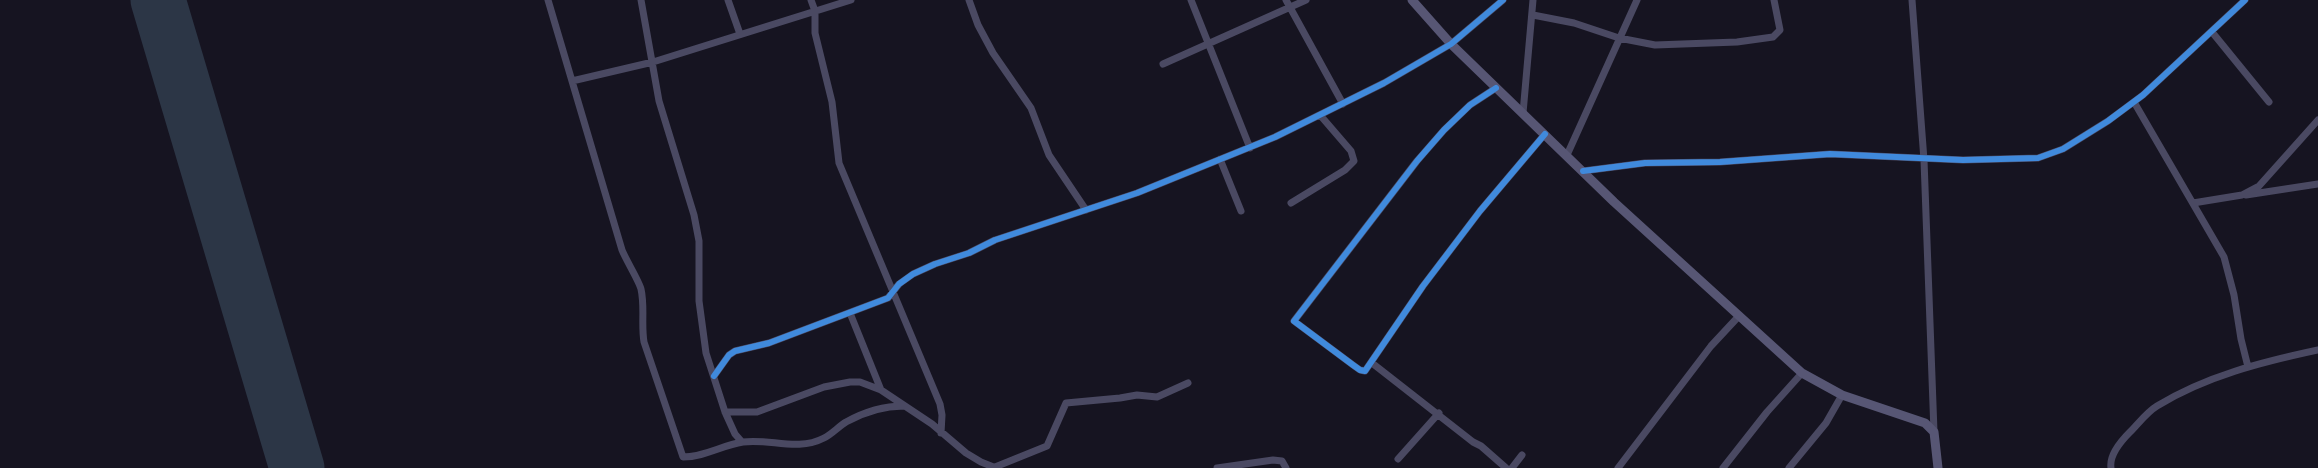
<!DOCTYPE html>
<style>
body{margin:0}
canvas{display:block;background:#161421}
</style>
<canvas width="2318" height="468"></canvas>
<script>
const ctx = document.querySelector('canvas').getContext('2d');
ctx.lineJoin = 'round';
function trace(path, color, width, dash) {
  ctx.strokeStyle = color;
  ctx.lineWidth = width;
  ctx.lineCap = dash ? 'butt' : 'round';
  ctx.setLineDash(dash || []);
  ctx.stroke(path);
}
const runway = new Path2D(`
 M158,0l139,468`);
const minor = new Path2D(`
 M548,0l74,250c4,10 17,31 19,39 4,18 0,35 3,53l39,115c22,0 39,-12 60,-15 27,-4 54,10 81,-4 8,-4 14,-11 22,-16 18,-10 38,-16 58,-16
 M641,0l18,101 35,114 5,26v60l7,52 19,59 10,22 7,8
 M728,0l12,34
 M811,0l4,11v22l17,69 7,61 101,241 2,11 -1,18
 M969,0l9,25 15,28 38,55 18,47 37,55
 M1191,0l59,148
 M1286,0l57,104
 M1912,0l12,160 10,272
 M1533,15l41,8 45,15 36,7 82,-3 36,-5 7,-7 -6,-30
 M2212,32l57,70
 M1163,64l143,-64
 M572,81l81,-19 198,-62
 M1496,88l-26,17 -26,25 -27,31 -123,160 59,44 7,5 5,1 58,-85 57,-75 65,-77
 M2134,102l90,155 10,38 7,44 7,28
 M1523,113l10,-113
 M1567,155l70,-155
 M1220,159l21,52
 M1583,171l62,-8 75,-1 110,-8 133,6 75,-2 25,-9 45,-28 35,-26 102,-95
 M2246,195l72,-11
 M1291,203l54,-33 9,-9 -3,-10 -31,-36
 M2193,203l49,-8 17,-9 59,-66
 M850,313l31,77
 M1372,363l101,79 8,4 25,22
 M714,376l15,-21 6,-4 34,-8 119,-45 11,-14 14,-10 22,-10 34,-11 26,-13 142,-47 138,-56 109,-54 67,-39 52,-44
 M725,412h32l67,-25 26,-5h10l21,8 51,34 34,29 15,9 15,6
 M1398,459l41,-46
 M995,467l52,-21 19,-43 54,-5 17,-3 20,2 31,-14
 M1217,468l56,-8 9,1 4,7
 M1512,468l10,-13
 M1618,468l93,-122 27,-29
 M1723,468l44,-56 35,-39
 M1789,468l37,-45 16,-28
 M2111,468c-2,-13 10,-27 19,-36 8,-8 17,-20 27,-26 49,-30 105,-44 161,-56`);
const secondary = new Path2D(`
 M1412,0l39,44 163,158 188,171 40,22 83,28 9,9 4,36`);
const cycleway = new Path2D(`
 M1496,88l-26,17 -26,25 -27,31 -123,160 59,44 7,5 5,1 58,-85 57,-75 65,-77
 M1583,171l62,-8 75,-1 110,-8 133,6 75,-2 25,-9 45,-28 35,-26 102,-95
 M714,376l15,-21 6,-4 34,-8 119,-45 11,-14 14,-10 22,-10 34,-11 26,-13 142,-47 138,-56 109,-54 67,-39 52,-44`);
trace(runway, '#2c3646', 55);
trace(minor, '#4a4962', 7);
trace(secondary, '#575674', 9);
trace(cycleway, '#408adc', 6);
</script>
